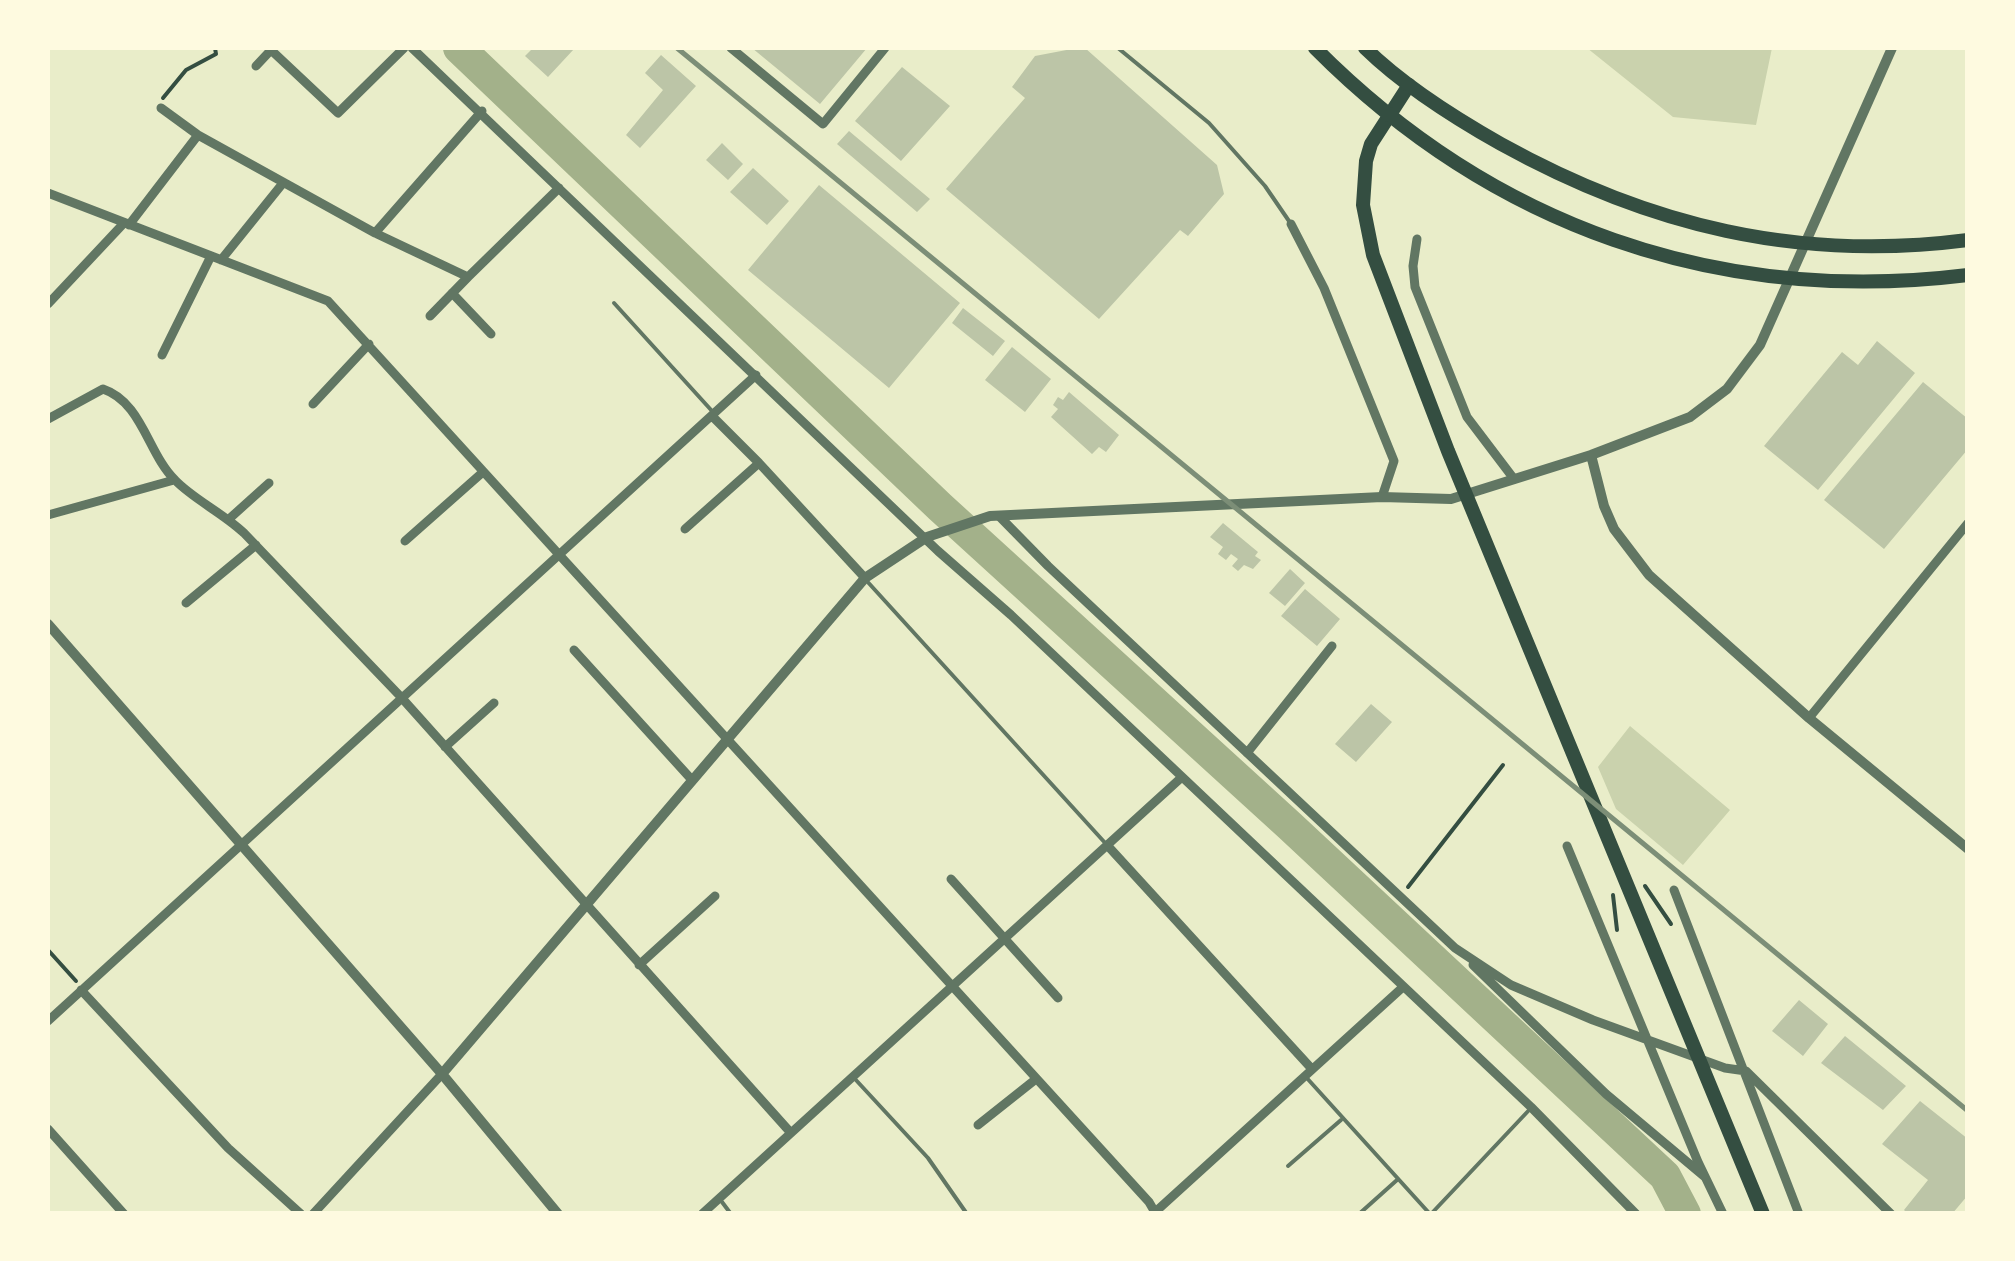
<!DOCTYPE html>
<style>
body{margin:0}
#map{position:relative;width:2015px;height:1261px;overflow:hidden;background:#e9edc9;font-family:"PT Serif",serif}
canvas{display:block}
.frame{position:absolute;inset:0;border:50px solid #fefae0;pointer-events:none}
</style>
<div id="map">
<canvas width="2015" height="1261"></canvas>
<div class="frame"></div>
</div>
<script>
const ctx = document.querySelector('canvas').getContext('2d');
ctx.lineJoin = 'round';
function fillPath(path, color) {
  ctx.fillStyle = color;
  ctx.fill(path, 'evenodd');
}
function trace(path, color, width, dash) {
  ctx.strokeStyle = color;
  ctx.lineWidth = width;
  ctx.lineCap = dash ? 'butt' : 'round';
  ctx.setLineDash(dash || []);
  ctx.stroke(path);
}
const green = new Path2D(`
 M1587,48h185l-16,77 -83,-8z
 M1630,726l100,84 -47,55 -67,-56 -18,-42z`);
const river = new Path2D(`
 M459,48l481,459 350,319 375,350 20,38`);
const building = new Path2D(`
 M533,48h39l2,1 -26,28 -23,-21z
 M752,48h115l-47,56z
 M1077,48h8l132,117 7,29 -36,42 -8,-6 -81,89 -153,-130 79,-91 -13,-11 23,-31z
 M661,55l35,31 -56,62 -14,-13 37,-45 -18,-17z
 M902,67l48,39 -49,55 -46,-40z
 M849,131l81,68 -13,13 -80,-68z
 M722,143l21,21 -15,16 -22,-20z
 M753,168l36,33 -22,24 -37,-33z
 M819,185l141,118 -71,85 -141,-118z
 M963,308l42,33 -12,15 -41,-33z
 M1877,341l38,32 -97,117 -54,-44 78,-94 16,13z
 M1012,347l39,32 -26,33 -40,-32z
 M1923,382l45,37v30l-84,100 -60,-49z
 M1069,392l50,43 -13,17 -7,-5 -7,7 -41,-37 7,-8 -5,-4 5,-8 5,3z
 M1223,523l35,29 -3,4 6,4 -8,9 -9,-4 -6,6 -6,-5 6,-7 -7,-5 -5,6 -8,-6 5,-7 -13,-10z
 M1290,569l15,14 -20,23 -16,-13z
 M1305,589l35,30 -23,27 -36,-30z
 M1371,704l21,18 -36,40 -21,-18z
 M1799,1000l29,24 -25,32 -31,-25z
 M1845,1036l61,50 -23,24 -62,-47z
 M1920,1101l48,38v56l-16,19h-44l-4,-4 24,-30 -46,-36z`);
const path = new Path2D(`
 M163,98l23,-28 30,-16 -1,-6
 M1645,886l26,38
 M1408,887l95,-122
 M1613,895l4,35
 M48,950l28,31`);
const service = new Path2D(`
 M1118,48l91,75 56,63 26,38
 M614,303l98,108
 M865,579l242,266
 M1305,1076l125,138
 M855,1079l73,79 39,56
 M1288,1166l53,-46
 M722,1202l9,12
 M1359,1214l38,-34
 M1431,1214l100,-106`);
const minor = new Path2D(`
 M412,48l526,503 73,64 520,492 105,107
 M731,48l92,76 62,-76
 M256,66l15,-16 67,63 66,-65
 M161,108l37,27
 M48,193l280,108 821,901 7,12
 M1291,224l33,64 70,173 -12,36
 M129,225l69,-90 177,98 93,44 91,-89
 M375,233l107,-122
 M1417,239l-4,27 2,21 52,130 47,62
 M221,260l62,-77
 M452,293l39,41
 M48,304l76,-81
 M430,316l38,-39
 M162,355l49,-99
 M313,404l56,-60
 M712,416l47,47 106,115
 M48,419l55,-30c39,13 45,65 72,91 18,19 48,33 69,53l156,163 391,437
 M48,515l126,-35
 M999,516l49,50 407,382 56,37 82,35 132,48 21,3 145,143
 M229,519l40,-36
 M685,529l74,-66
 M405,541l78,-69
 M186,603l70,-58
 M574,650l118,130
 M1809,718l159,-195
 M445,747l49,-44
 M1247,753l85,-107
 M1107,845l204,223
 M1567,846l131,316 25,52
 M951,879l107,119
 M1674,890l125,324
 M639,965l76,-69
 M1473,965l133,129 99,83
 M81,990l147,158 73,66
 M48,1021l708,-646
 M978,1125l58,-46
 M48,1129l76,85
 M313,1214l129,-140
 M702,1214l480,-437
 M1153,1214l250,-227`);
const tertiary = new Path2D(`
 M1591,455l13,51 10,23 35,46 160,143 159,131
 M48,624l394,450 116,140
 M442,1074l423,-496 62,-41 63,-21 392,-19 69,2 140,-44 99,-38 37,-28 33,-44 132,-297`);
const primary = new Path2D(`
 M1409,85l-38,59 -5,17 -3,44 10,50 75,196 315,763`);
const trunk = new Path2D(`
 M1315,48c177,178 402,258 653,227
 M1365,48c39,38 88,69 136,96 148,82 297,118 467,96`);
const rail = new Path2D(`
 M677,48l1291,1063`);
fillPath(green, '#cad2ad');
trace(river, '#a3b18a', 32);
fillPath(building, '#bcc5a7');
trace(path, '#344e41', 4);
trace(service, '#617663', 4);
trace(minor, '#617663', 9);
trace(tertiary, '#617663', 10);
trace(primary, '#344e41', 14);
trace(trunk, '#344e41', 14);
trace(rail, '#7c8e77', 5);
</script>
